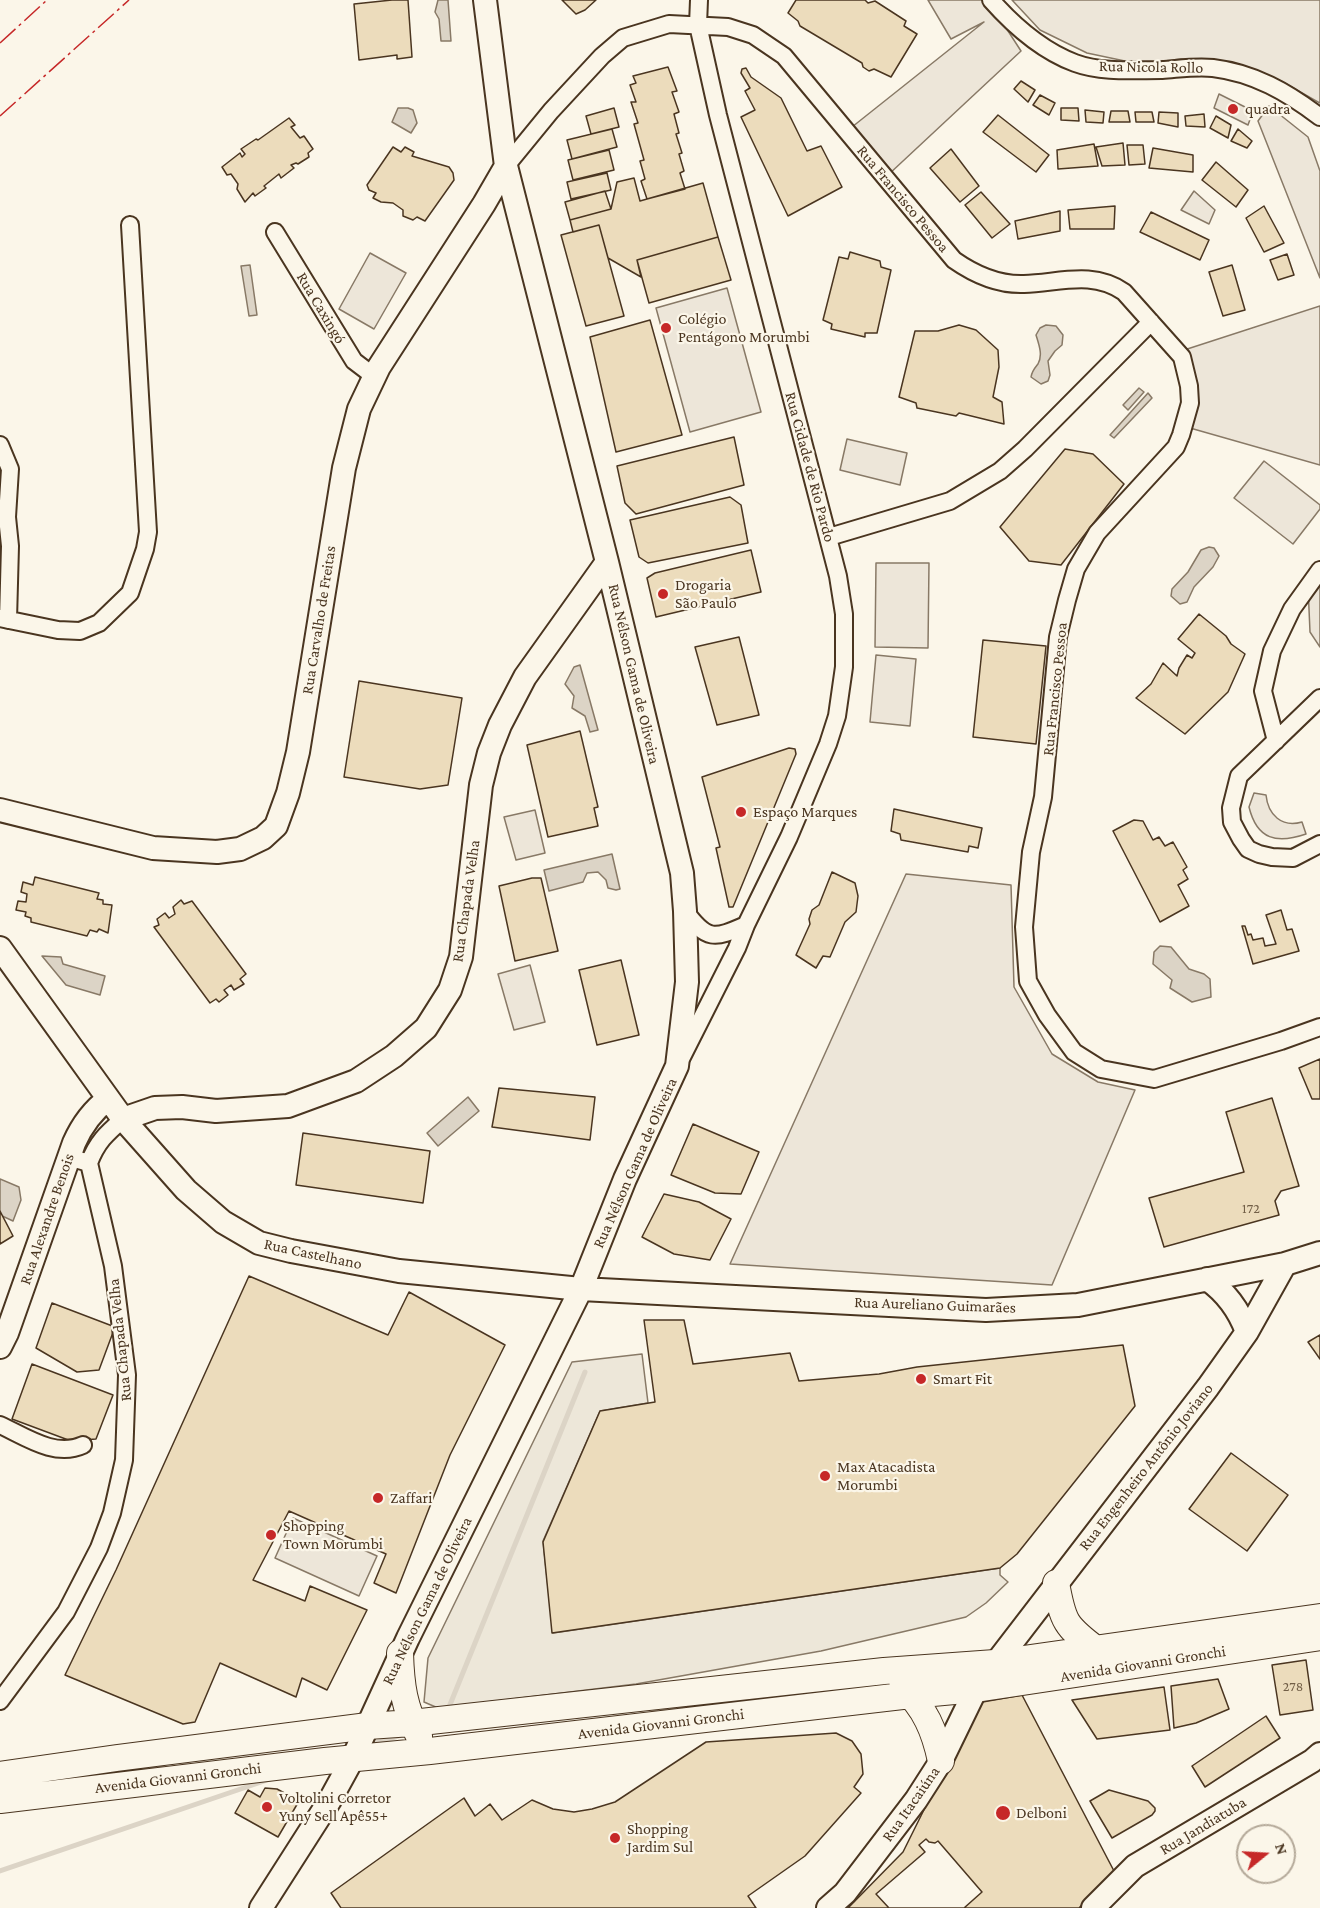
<!DOCTYPE html>
<meta charset="utf-8">
<style>
body{margin:0}
#map{position:relative;width:1320px;height:1908px;overflow:hidden;background:#fbf6e9;font-family:"Crimson Pro",serif}
canvas{display:block}
.north{position:absolute;left:1236px;top:1824px;width:60px;height:60px;box-sizing:border-box;background:#fbf6e9;border:2px solid #b4a999;border-radius:50%;rotate:72deg;font-size:16px;font-weight:700;line-height:24px;text-align:center;color:#4a3520}
.north::after{content:'';display:block;margin:auto;width:21px;height:27px;background:#c62828;clip-path:polygon(50% 0,100% 100%,50% 72%,0 100%)}
</style>
<div id="map">
<canvas width="1320" height="1908"></canvas>
<div class="north">N</div>
</div>
<script>
const ctx = document.querySelector('canvas').getContext('2d');
ctx.lineJoin = 'round';
function fillPath(path, color) {
  ctx.fillStyle = color;
  ctx.fill(path, 'evenodd');
}
function trace(path, color, width, dash) {
  ctx.strokeStyle = color;
  ctx.lineWidth = width;
  ctx.lineCap = dash ? 'butt' : 'round';
  ctx.setLineDash(dash || []);
  ctx.stroke(path);
}
function write(font, color, halo, rows, align = 'center') {
  ctx.font = font + ' "Crimson Pro",serif';
  ctx.lineWidth = 4.5;
  ctx.setLineDash([]);
  ctx.textBaseline = 'middle';
  ctx.strokeStyle = halo;
  ctx.fillStyle = color;
  for (const [text, x, y, turn = 0] of rows) {
    ctx.save();
    ctx.translate(x, y);
    ctx.rotate((+turn || 0) * Math.PI / 180);
    ctx.textAlign = isNaN(turn) ? turn : align;
    if (halo) ctx.strokeText(text, 0, 0);
    ctx.fillText(text, 0, 0);
    ctx.restore();
  }
}
const green = new Path2D(`
 M928,0h60l33,51 -133,124 -36,-48 132,-105 -33,17z
 M1012,0h308v103l-39,-22 -53,-18 -47,-4 -42,5 -52,-11 -47,-23z
 M1219,94l34,17 -5,14 -34,-17z
 M1269,106l39,31 12,34v107l-62,-157z
 M1194,191l21,19 -6,14 -28,-14z
 M370,253l36,20 -32,56 -35,-20z
 M727,288l34,124 -71,20 -34,-124z
 M1320,306v159l-130,-37 -12,-76z
 M847,439l60,14 -7,32 -60,-15z
 M1264,461l56,44v4l-27,35 -59,-46z
 M876,563h53l-1,85 -53,-1z
 M1320,570v77l-10,-15 -2,-46z
 M876,655l40,4 -6,67 -40,-4z
 M1254,793l12,2c2,20 16,33 36,27l4,12c-29,10 -49,6 -57,-27z
 M535,810l10,43 -29,7 -12,-43z
 M906,874l105,11 3,102 38,67 46,28 37,8 -83,195 -322,-21z
 M530,965l15,57 -31,8 -16,-56z
 M293,1518l84,38 -18,40 -84,-38z`);
const parking = new Path2D(`
 M642,1354l6,49 -48,8 -57,130 10,92 447,-65v7l8,7 -22,21 -20,14 -145,34 -185,33 -198,24 -14,-6 4,-44 144,-296z`);
const water = new Path2D(`
 M438,0h10l3,41h-10l-2,-22 -4,-7z
 M398,108h10l5,2 4,13 -6,10 -19,-11z
 M250,265l7,50 -8,1 -8,-50z
 M1046,325l10,1 7,9 -1,10 -7,6 -7,10 2,14 -2,6 -7,3 -10,-7c1,-6 3,-8 7,-13 5,-9 1,-19 -2,-29l4,-7z
 M1139,388l5,4 -16,18 -5,-5z
 M1148,393l4,5 -38,40 -4,-3z
 M1209,547l5,1 5,8 -6,11 -19,20 -7,15 -7,2 -9,-8 1,-7 16,-17 13,-22z
 M580,665l18,65 -8,2 -5,-16 -13,-8 2,-12 -9,-12 9,-17z
 M612,854l8,35 -4,1 -8,-2 -2,-8 -8,-8 -11,1 -4,9 -34,9 -5,-21z
 M1160,946l11,1 18,22 15,5 6,5 1,18 -19,5 -22,-14 2,-8 -19,-16 1,-12z
 M42,956l19,1 2,7 42,12 -5,19 -34,-10z
 M468,1097l11,14 -41,35 -11,-13z
 M0,1179l19,8 2,13 -8,21 -13,-6z`);
const stream = new Path2D(`
 M447,1712l138,-340
 M370,1745l31,-10
 M0,1871l270,-92`);
const building = new Path2D(`
 M392,0h16l4,57 -15,2v-4l-38,5 -5,-56z
 M562,0h34l-11,10 -9,4z
 M796,0h69l3,3 7,-2 31,20 -2,5 13,8 -26,43 -17,-8 -5,2 -6,-4 -1,-4 -62,-37 -2,-5 -10,-8z
 M668,67l9,24 -5,1 7,20 -5,2 5,19 -3,1 6,19 -3,1 5,17 -4,2 5,16 -38,10 -6,-18 4,-2 -5,-18 4,-1 -10,-36 4,-1 -7,-21h5l-6,-17 6,-2 -3,-7z
 M746,68l5,9 30,21 26,53 14,-5 21,41 -54,29 -47,-99 14,-7 -10,-19 5,-3 -9,-15 1,-4z
 M1021,81l14,9 -7,12 -14,-13z
 M1040,95l15,8 -6,12 -16,-10z
 M614,108l5,19 -28,7 -5,-18z
 M1061,108h17l1,13 -18,-1z
 M1085,110l19,2 -1,11 -17,-1z
 M1111,111h17l2,11h-21z
 M1135,112h17l2,10h-18z
 M1159,112l19,1v14l-20,-4z
 M1204,114l1,13 -19,-1 -1,-10z
 M998,115l51,40 -13,17 -53,-40z
 M1216,116l15,9 -3,13 -18,-10z
 M289,118l6,7 -4,2 9,11 4,-2 9,13 -5,4 1,4 -11,7 -2,-1 -5,2 3,3 -13,10 -2,-4 -15,12 2,2 -11,8 -2,-3 -8,9 -8,-13 1,-5 -7,-10 -4,1 -5,-8 18,-14 2,4 3,-3 -4,-5 15,-10 2,1z
 M612,129l5,18 -45,12 -5,-19z
 M1238,129l14,12 -5,7 -16,-7z
 M1123,143l2,22 -23,1 -6,-19z
 M1094,144l4,22 -40,3 -1,-19z
 M1127,145h16l2,19 -16,1z
 M393,147l8,5 4,-5 9,5 -2,4 37,11 4,6 1,7 -29,41 -8,-4 -4,3 -10,-4v-6l-10,-7 -12,-1 -8,-4 3,-5 -7,-3 -2,-5z
 M1153,148l40,7v17l-44,-4z
 M951,149l28,37 -19,16 -30,-34z
 M609,150l5,20 -41,10 -5,-20z
 M1216,162l32,28 -12,17 -34,-27z
 M607,173l4,17 -40,9 -4,-17z
 M634,178l6,23 63,-18 15,54 -81,23 4,17 -33,-19 -9,-33 -26,7 -3,-12 41,-11 6,-27z
 M605,191l6,18 -41,11 -5,-18z
 M981,192l29,32 -18,14 -27,-33z
 M1115,206l-1,23h-44l-2,-19z
 M1264,206l20,37 -20,9 -18,-34z
 M1060,211v20l-42,8 -3,-18z
 M1151,212l58,28 -9,20 -60,-28z
 M599,225l25,91 -38,10 -25,-91z
 M718,237l13,43 -82,23 -12,-43z
 M850,252l30,9 1,6 10,3 -14,63h-12v4l-34,-8 1,-5 -9,-4 16,-63 9,2z
 M1287,254l7,21 -16,5 -8,-20z
 M1232,265l13,45 -22,6 -14,-44z
 M650,320l32,115 -66,17 -26,-115z
 M959,325l17,5 22,20 1,17 -6,30 9,5 2,22 -45,-11 -3,3 -39,-8 -1,-5 -17,-6 16,-66h23z
 M734,437l10,48 -108,29 -11,-11 -8,-37z
 M1065,449l28,5 31,30 -63,81 -32,-4 -29,-34z
 M730,497l11,8 7,38 -100,20 -9,-6 -9,-37z
 M751,550l10,42 -105,25 -9,-39 8,-5z
 M1199,614l27,22 5,8 14,10 -17,38 -43,42 -49,-36 15,-14 12,-21 14,13 2,-8 8,-13 5,3 3,-5 -17,-14z
 M739,637l20,78 -42,10 -22,-78z
 M983,640l63,6 -10,98 -63,-7z
 M359,681l103,17 -14,87 -28,4 -76,-12z
 M580,731l18,76 -4,1 4,18 -50,11 -21,-92z
 M789,748l6,1 1,5 -63,153h-4l-13,-59 4,-1 -18,-70z
 M894,809l88,19 -4,20 -9,-2 -1,6 -67,-12 -1,-6 -9,-3z
 M1134,820l9,1 10,19 6,-3 6,9 8,-4 14,25 -4,3 5,9 -10,6 11,21 -29,16 -47,-91z
 M832,872l23,11 3,13 -2,16 -11,10 -15,35 -7,-1 -7,12 -20,-13 14,-31 -1,-5 3,-9 7,-5z
 M35,877l64,16 -2,6 6,1v4l9,1 -4,28 -9,-4 -2,3 -7,-2 -3,6 -56,-14v-4l-6,-2 1,-4 -10,-2 2,-9 8,1 1,-8 -6,-2 2,-10 10,3z
 M532,878h9l17,73 -43,10 -16,-75z
 M181,900l3,4 8,-3 54,73 -6,5 4,5 -10,6 -3,-5 -7,5 4,5 -9,7 -3,-3 -6,4 -56,-76 5,-2 -2,-6 8,-6 4,5 6,-4 -2,-7z
 M1281,910l6,20 5,-1 7,22 -46,13 -11,-38h3l3,9 3,-1 2,6 10,-2 2,8 11,-2 -10,-29z
 M621,960l18,75 -42,10 -18,-75z
 M1320,1059v40h-8l-13,-31z
 M499,1088l96,9 -5,43 -98,-13z
 M1272,1098l27,88 -18,5 -6,10 4,14 -115,32 -15,-49 95,-26 -18,-60z
 M693,1124l66,28 -18,42 -26,-1 -44,-18z
 M303,1133l127,18 -7,52 -127,-18z
 M664,1194l35,8 32,17 -21,41 -36,-6 -32,-17z
 M0,1211l13,25 -13,8z
 M249,1276l139,59 21,-43 96,53 -55,110 -54,138 -22,-10 12,-29 -97,-43 -36,69 52,21 5,-15 57,24 -40,80 -25,-12 -6,19 -76,-34 -25,59 -12,2 -118,-49 51,-105z
 M52,1303l63,24 -16,43 -22,2 -41,-24z
 M644,1320h40l9,44 97,-11 9,28 80,-7 38,-7 206,-22 12,61 -118,148 -17,14 -448,65 -9,-91 57,-131 55,-9z
 M1320,1335v24l-12,-17z
 M32,1364l81,31 -17,44 -25,2 -59,-22z
 M1231,1453l57,42 -41,56 -58,-42z
 M1306,1660l7,50 -33,5 -8,-50z
 M1218,1679l11,30 -33,14 -22,5 -3,-42z
 M1164,1687l6,43 -73,9 -25,-39z
 M1022,1695l92,176 -35,37h-231l55,-56 74,-149z
 M1266,1716l14,22 -75,49 -13,-21z
 M836,1733l16,8 9,13 2,20 -9,13 7,6 -56,63 -57,40 8,12h-415l-10,-15 133,-95 11,18 15,-12 12,16 30,-20 21,9 21,3 18,-3 23,-7 91,-60z
 M265,1788l12,1 22,12 -21,36 -43,-24 13,-23 12,7z
 M1109,1790l39,11 7,7v3l-3,4 -40,23 -22,-37z
 M926,1839l3,3 6,1 3,-2 44,51 -18,16h-75l-13,-14 49,-42 -6,-7z`);
const street = new Path2D(`
 M991,0c23,26 52,51 84,63 27,10 59,7 87,7 16,-1 34,-4 51,-2 41,5 74,24 107,49
 M506,166l45,-55 51,-55 21,-18 46,-14 59,3 25,8 31,21 170,204c20,14 45,25 70,24 35,-1 68,-14 100,8l58,65 7,29 1,17 -9,32 -5,12 -79,86 -21,36 -9,31 -9,37 -15,160 -12,55 -7,75 4,54 19,34 27,37 27,17 53,10 127,-38 39,-14
 M275,232l79,129 21,16
 M0,445l10,24 -3,48 3,29 -2,74
 M829,537l121,-36 50,-30 25,-22 126,-127
 M0,618l58,12 22,1 19,-8 31,-30 15,-44 3,-17 -18,-307
 M1320,698l-81,78 -8,32 1,14 9,17 7,10 11,5 13,3 21,1 27,-14
 M1276,741l-13,-50 9,-40 20,-42 28,-39
 M685,911c22,30 29,28 61,14
 M682,1057l55,-109 9,-23 43,-88 39,-93 9,-28 7,-49v-53l-6,-38 -120,-461 -20,-90 1,-25
 M89,1163c8,-21 17,-29 34,-44
 M0,1425c26,12 55,33 83,20
 M0,1701l66,-89 33,-64 13,-35 12,-53 3,-85 -14,-109 -24,-103 -21,-6`);
const secondary = new Path2D(`
 M0,810l153,38 64,4 23,-3 23,-11 13,-12 12,-33 10,-41 46,-284 15,-59 20,-42 105,-163 22,-38
 M0,948l123,171 63,71 37,32 36,21 32,8 108,20 182,18 405,21 92,-5 207,-41 35,-11
 M123,1119l32,-11 27,-1 34,4 72,-5 68,-25 38,-25 32,-28 24,-38 11,-33 20,-172 8,-32 11,-28 25,-48 82,-115
 M1207,1279c20,14 32,31 40,53
 M0,1347l7,-14 67,-190c8,-18 18,-32 34,-44
 M261,1908l69,-108 23,-42 55,-120 173,-349 44,-110 52,-113 10,-84 -2,-71 -3,-38 -75,-311 -101,-396 -21,-166
 M828,1908l17,-15 71,-93 25,-39 35,-72 232,-302 39,-55 38,-68
 M1093,1908l42,-42 177,-105 8,-7`);
const primary = new Path2D(`
 M1056,1583c7,39 9,43 41,67
 M400,1653c1,33 4,54 19,83
 M902,1687c23,20 33,45 39,74
 M0,1775l117,-17 251,-32 44,-3 472,-52 111,-8 325,-46
 M0,1800l325,-39 105,-10 481,-56 65,-6 344,-52`);
const power = new Path2D(`
 M0,43l47,-43
 M0,116l129,-116`);
const markers = [
 [1233,109,6,"#c62828"],
 [666,328,6,"#c62828"],
 [663,594,6,"#c62828"],
 [741,812,6,"#c62828"],
 [921,1379,6,"#c62828"],
 [825,1476,6,"#c62828"],
 [378,1498,6,"#c62828"],
 [271,1535,6,"#c62828"],
 [267,1807,6,"#c62828"],
 [1003,1813,8,"#c62828"],
 [615,1838,6,"#c62828"]
];
const numberNames = [
 ["172",1251,1209],
 ["278",1293,1687]
];
const streetNames = [
 ["Rua Nicola Rollo",1151,67,1],
 ["Rua Francisco Pessoa",903,199,50],
 ["Rua Caxingó",321,308,59],
 ["Rua Cidade de Rio Pardo",810,467,75],
 ["Rua Carvalho de Freitas",319,620,-81],
 ["Rua Nélson Gama de Oliveira",634,674,77],
 ["Rua Francisco Pessoa",1055,689,-84],
 ["Rua Chapada Velha",466,901,-82],
 ["Rua Nélson Gama de Oliveira",635,1163,-66],
 ["Rua Alexandre Benois",47,1219,-71],
 ["Rua Castelhano",313,1254,12],
 ["Rua Aureliano Guimarães",935,1305,2],
 ["Rua Chapada Velha",120,1340,-96],
 ["Rua Engenheiro Antônio Joviano",1146,1467,-52],
 ["Rua Nélson Gama de Oliveira",427,1601,-64],
 ["Avenida Giovanni Gronchi",1143,1664,-9],
 ["Avenida Giovanni Gronchi",661,1724,-7],
 ["Avenida Giovanni Gronchi",178,1778,-7],
 ["Rua Itacaiúna",911,1804,-55],
 ["Rua Jandiatuba",1203,1826,-31]
];
const poiNames = [
 ["quadra",1245,109],
 ["Colégio",678,319],
 ["Pentágono Morumbi",678,337],
 ["Drogaria",675,585],
 ["São Paulo",675,603],
 ["Espaço Marques",753,812],
 ["Smart Fit",933,1379],
 ["Max Atacadista",837,1467],
 ["Morumbi",837,1485],
 ["Zaffari",390,1498],
 ["Shopping",283,1526],
 ["Town Morumbi",283,1544],
 ["Voltolini Corretor",279,1798],
 ["Yuny Sell Apê55+",279,1816],
 ["Delboni",1016,1813],
 ["Shopping",627,1829],
 ["Jardim Sul",627,1847]
];
fillPath(green, '#ede6d9');
trace(green, '#887966', 1.5);
fillPath(parking, '#ede7d9');
trace(parking, '#887966', 1.5);
fillPath(water, '#dcd4c6');
trace(water, '#887966', 1.5);
trace(stream, '#dcd4c6', 5);
fillPath(building, '#ecdcbc');
trace(building, '#4a3520', 1.5);
trace(street, '#4a3520', 20);
trace(secondary, '#4a3520', 26);
trace(primary, '#4a3520', 28);
trace(street, '#fbf6e9', 16);
trace(secondary, '#fbf6e9', 22);
trace(primary, '#fbf6e9', 26);
trace(power, '#c62828', 1.5, [21, 4.5, 3, 4.5]);
for (const [x, y, r, color] of markers) {
  const dot = new Path2D();
  dot.arc(x, y, r, 0, 2 * Math.PI);
  ctx.fillStyle = color;
  ctx.fill(dot);
  trace(dot, '#fbf6e9', 2);
}
write('14px', '#725f47', null, numberNames);
write('16px', '#4a3520', '#fbf6e9', streetNames);
write('16px', '#4a3520', '#fbf6e9', poiNames, 'left');
</script>
